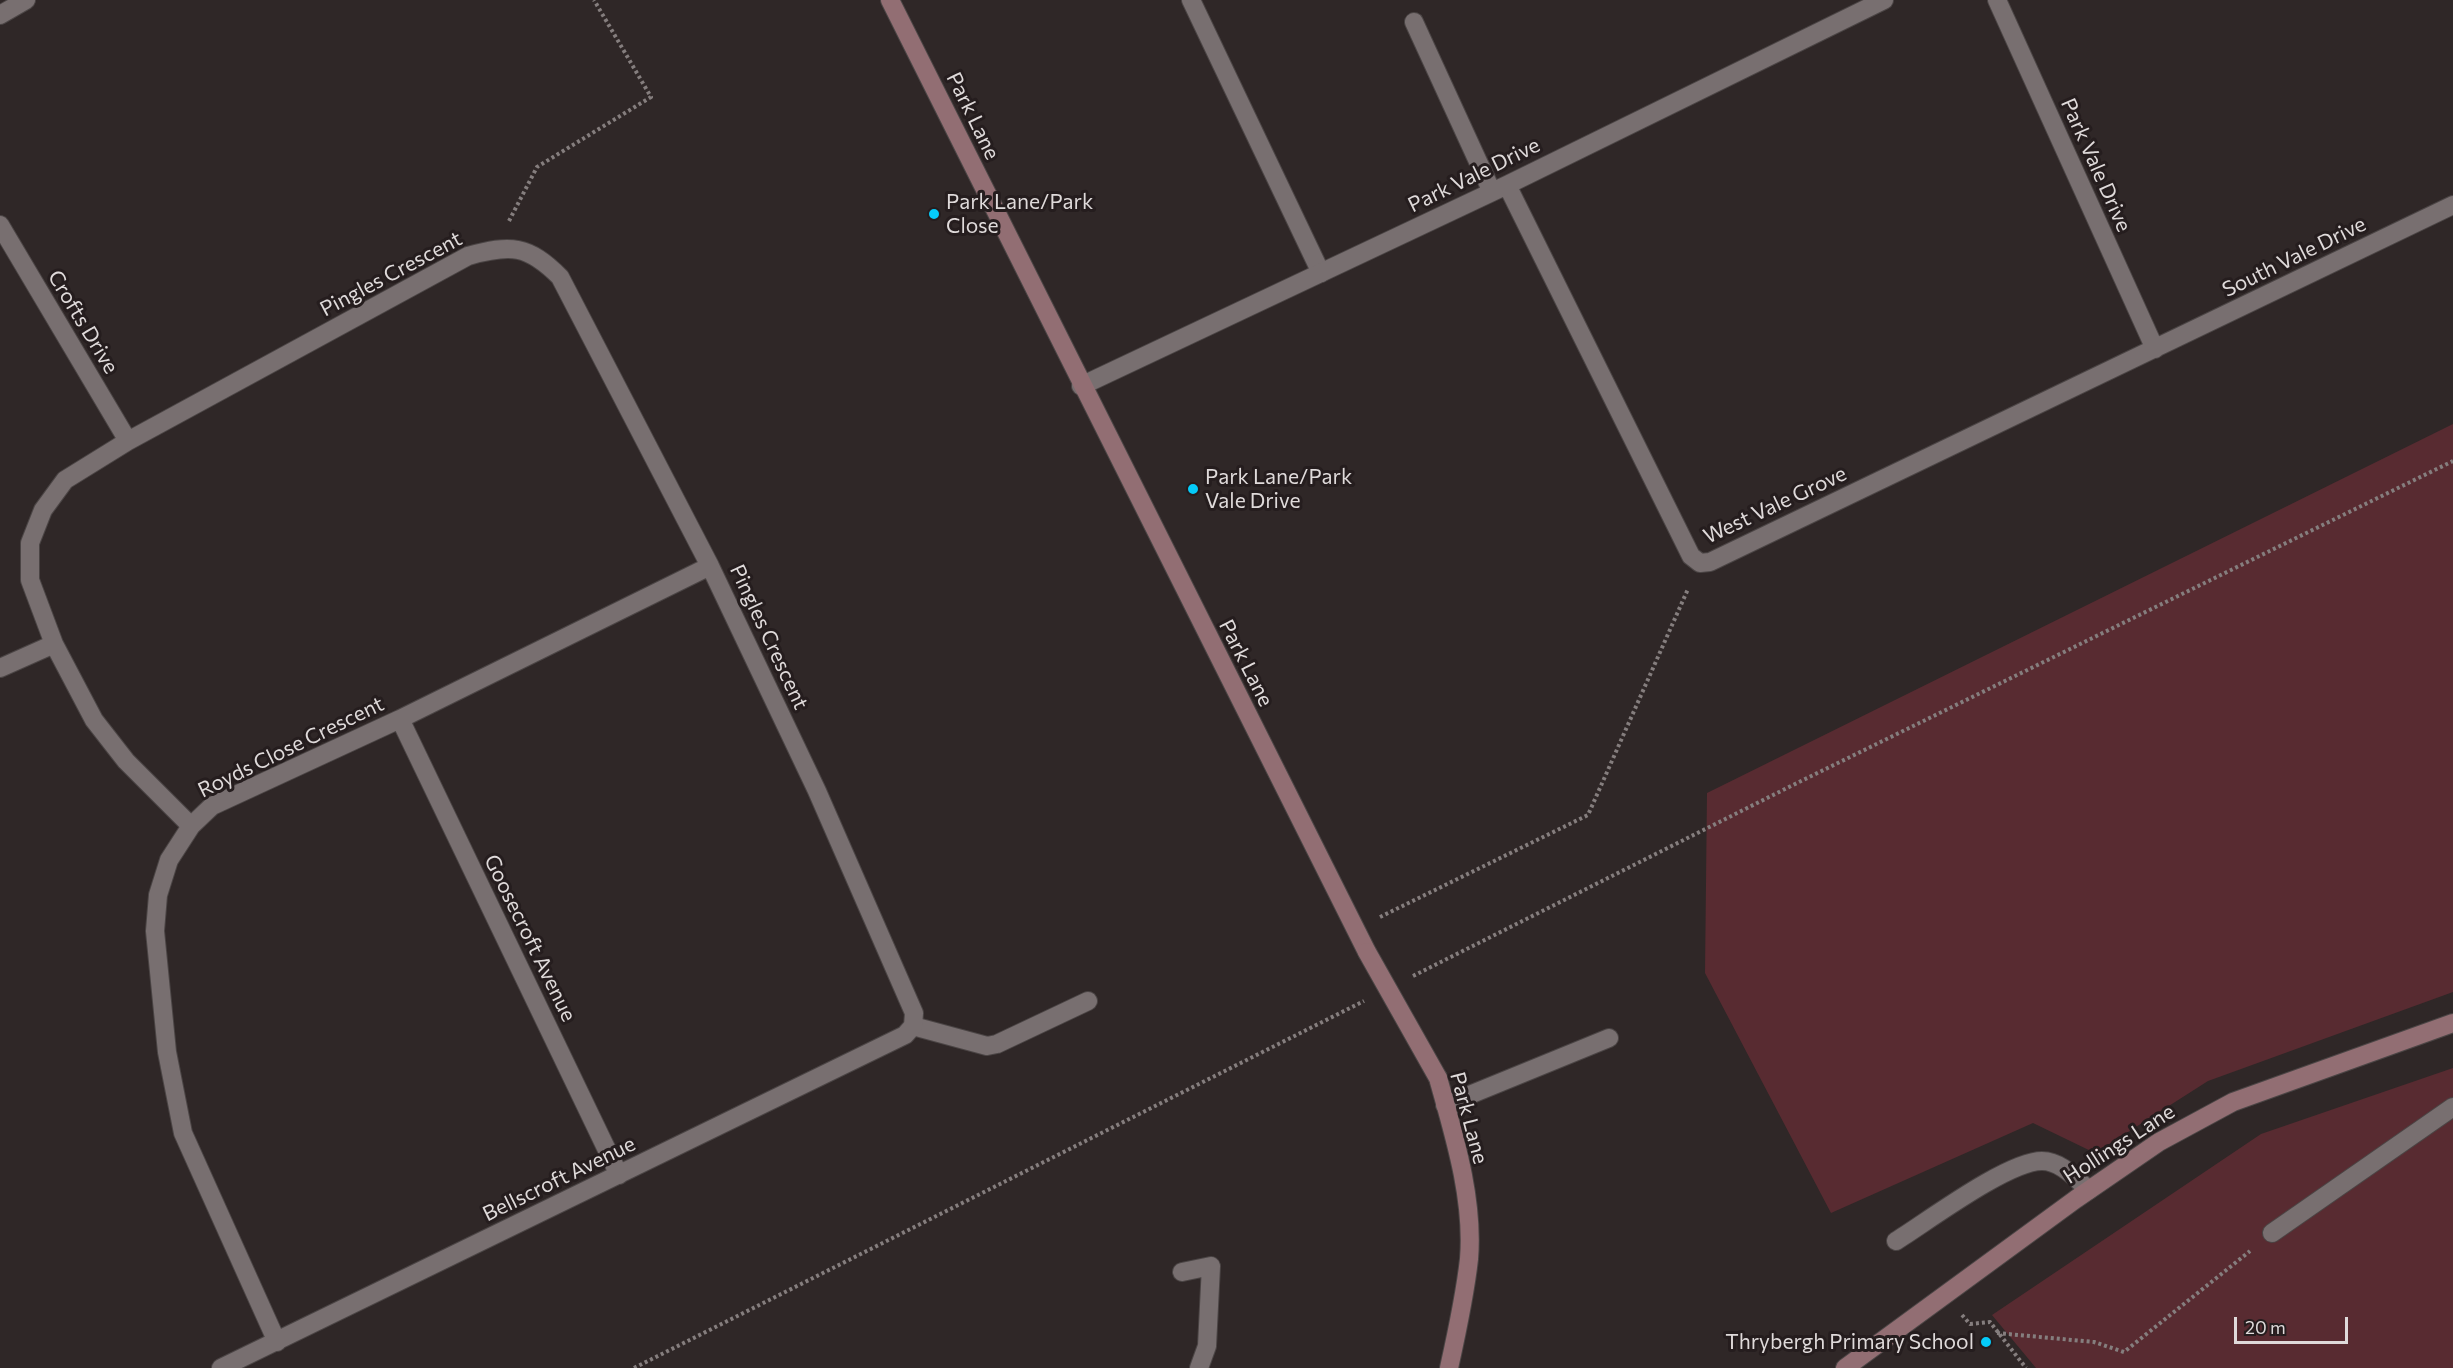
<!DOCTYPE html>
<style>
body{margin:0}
#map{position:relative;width:2453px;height:1368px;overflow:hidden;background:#2f2727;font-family:Commissioner,sans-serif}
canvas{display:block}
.scale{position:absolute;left:2234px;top:1317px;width:114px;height:27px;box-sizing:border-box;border:3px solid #dfdada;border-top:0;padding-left:8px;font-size:18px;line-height:21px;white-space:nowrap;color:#dfdada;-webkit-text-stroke:4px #251d1e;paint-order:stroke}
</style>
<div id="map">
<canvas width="2453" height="1368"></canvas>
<div class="scale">20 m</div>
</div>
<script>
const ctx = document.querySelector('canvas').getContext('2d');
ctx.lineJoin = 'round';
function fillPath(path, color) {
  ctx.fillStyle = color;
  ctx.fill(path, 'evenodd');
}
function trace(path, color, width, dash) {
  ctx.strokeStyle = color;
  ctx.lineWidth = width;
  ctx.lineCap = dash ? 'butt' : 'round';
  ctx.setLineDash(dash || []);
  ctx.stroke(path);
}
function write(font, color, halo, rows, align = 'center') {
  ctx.font = font + ' Commissioner,sans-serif';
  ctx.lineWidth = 6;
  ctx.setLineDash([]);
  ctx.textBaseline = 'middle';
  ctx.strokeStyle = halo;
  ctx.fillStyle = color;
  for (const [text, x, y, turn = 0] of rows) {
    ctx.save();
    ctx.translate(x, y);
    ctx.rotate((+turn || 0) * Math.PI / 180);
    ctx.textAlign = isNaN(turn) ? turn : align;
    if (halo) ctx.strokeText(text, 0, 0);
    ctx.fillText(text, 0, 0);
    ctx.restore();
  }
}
const green = new Path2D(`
 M2453,424v568l-245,89 -113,72 -62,-30 -202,90 -126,-240 2,-180z
 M2453,1068v300h-417l-44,-53 269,-181z`);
const path = new Path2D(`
 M509,221l28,-54 114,-70 -57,-97
 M1380,917l208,-102 100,-226
 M1413,976l378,-190 662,-325
 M1962,1315l8,9 20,-2 36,46
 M1997,1333l97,9 30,10 126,-101
 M634,1368l730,-367`);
const lane = new Path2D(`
 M1191,0l130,273
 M913,1026l74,20 10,-2 91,-43
 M1445,1105l164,-67
 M2272,1233l181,-126
 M1896,1241c32,-20 112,-80 146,-80 19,0 34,18 47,29`);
const street = new Path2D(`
 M1997,0l158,349
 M0,15l26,-15
 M1414,22l78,170
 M1507,185l184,371 9,7 10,-1 743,-357
 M0,225l128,216
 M1081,386l426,-201 377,-185
 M0,668l54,-24
 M400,719l219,456
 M191,826l-65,-65 -32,-41 -40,-76 -24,-64v-37l13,-33 22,-30 63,-39 340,-185c43,-12 60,-11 92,21l150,289 107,225 97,222 -1,13 -8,9 -684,333
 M1182,1272l29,-6 -4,80 -8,22
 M277,1342l-94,-209 -16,-81 -12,-121 3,-36 11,-35 22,-34 21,-20 188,-87 310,-153`);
const secondary = new Path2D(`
 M890,0l477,952
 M1438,1078c16,57 36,121 31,181 -4,36 -12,73 -20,109
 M1845,1368l231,-169 83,-57 74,-40 220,-79`);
const secondaryBridge = new Path2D(`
 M1367,952l71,126`);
const markers = [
 [934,214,6,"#05cbf9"],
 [1193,489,6,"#05cbf9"],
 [1986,1342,6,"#05cbf9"]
];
const streetNames = [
 ["Park Lane",973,116,64],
 ["Park Vale Drive",2096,165,66],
 ["Park Vale Drive",1474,175,-26],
 ["South Vale Drive",2294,257,-26],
 ["Pingles Crescent",391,274,-28],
 ["Crofts Drive",83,322,59],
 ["West Vale Grove",1775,505,-25],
 ["Pingles Crescent",769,637,65],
 ["Park Lane",1246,663,63],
 ["Royds Close Crescent",291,747,-26],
 ["Goosecroft Avenue",530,938,64],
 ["Park Lane",1469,1118,75],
 ["Hollings Lane",2119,1144,-33],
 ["Bellscroft Avenue",559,1179,-26]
];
const poiNames = [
 ["Park Lane/Park",946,202],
 ["Close",946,226],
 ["Park Lane/Park",1205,477],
 ["Vale Drive",1205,501],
 ["Thrybergh Primary School",1974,1342,"right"]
];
fillPath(green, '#582b31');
trace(lane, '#4b4545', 20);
trace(street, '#4b4545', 20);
trace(secondary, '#4b4545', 20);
trace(path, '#857e7e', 4, [3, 3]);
trace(lane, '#786f70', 18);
trace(street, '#786f70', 18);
trace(secondary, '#926e73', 18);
trace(secondaryBridge, '#4b4545', 20, []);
trace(secondaryBridge, '#926e73', 18);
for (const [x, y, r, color] of markers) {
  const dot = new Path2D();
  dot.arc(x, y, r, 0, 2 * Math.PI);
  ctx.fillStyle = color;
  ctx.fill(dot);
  trace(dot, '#251d1e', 2);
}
write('21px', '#dfdada', '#251d1e', streetNames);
write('21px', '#dfdada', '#251d1e', poiNames, 'left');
</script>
